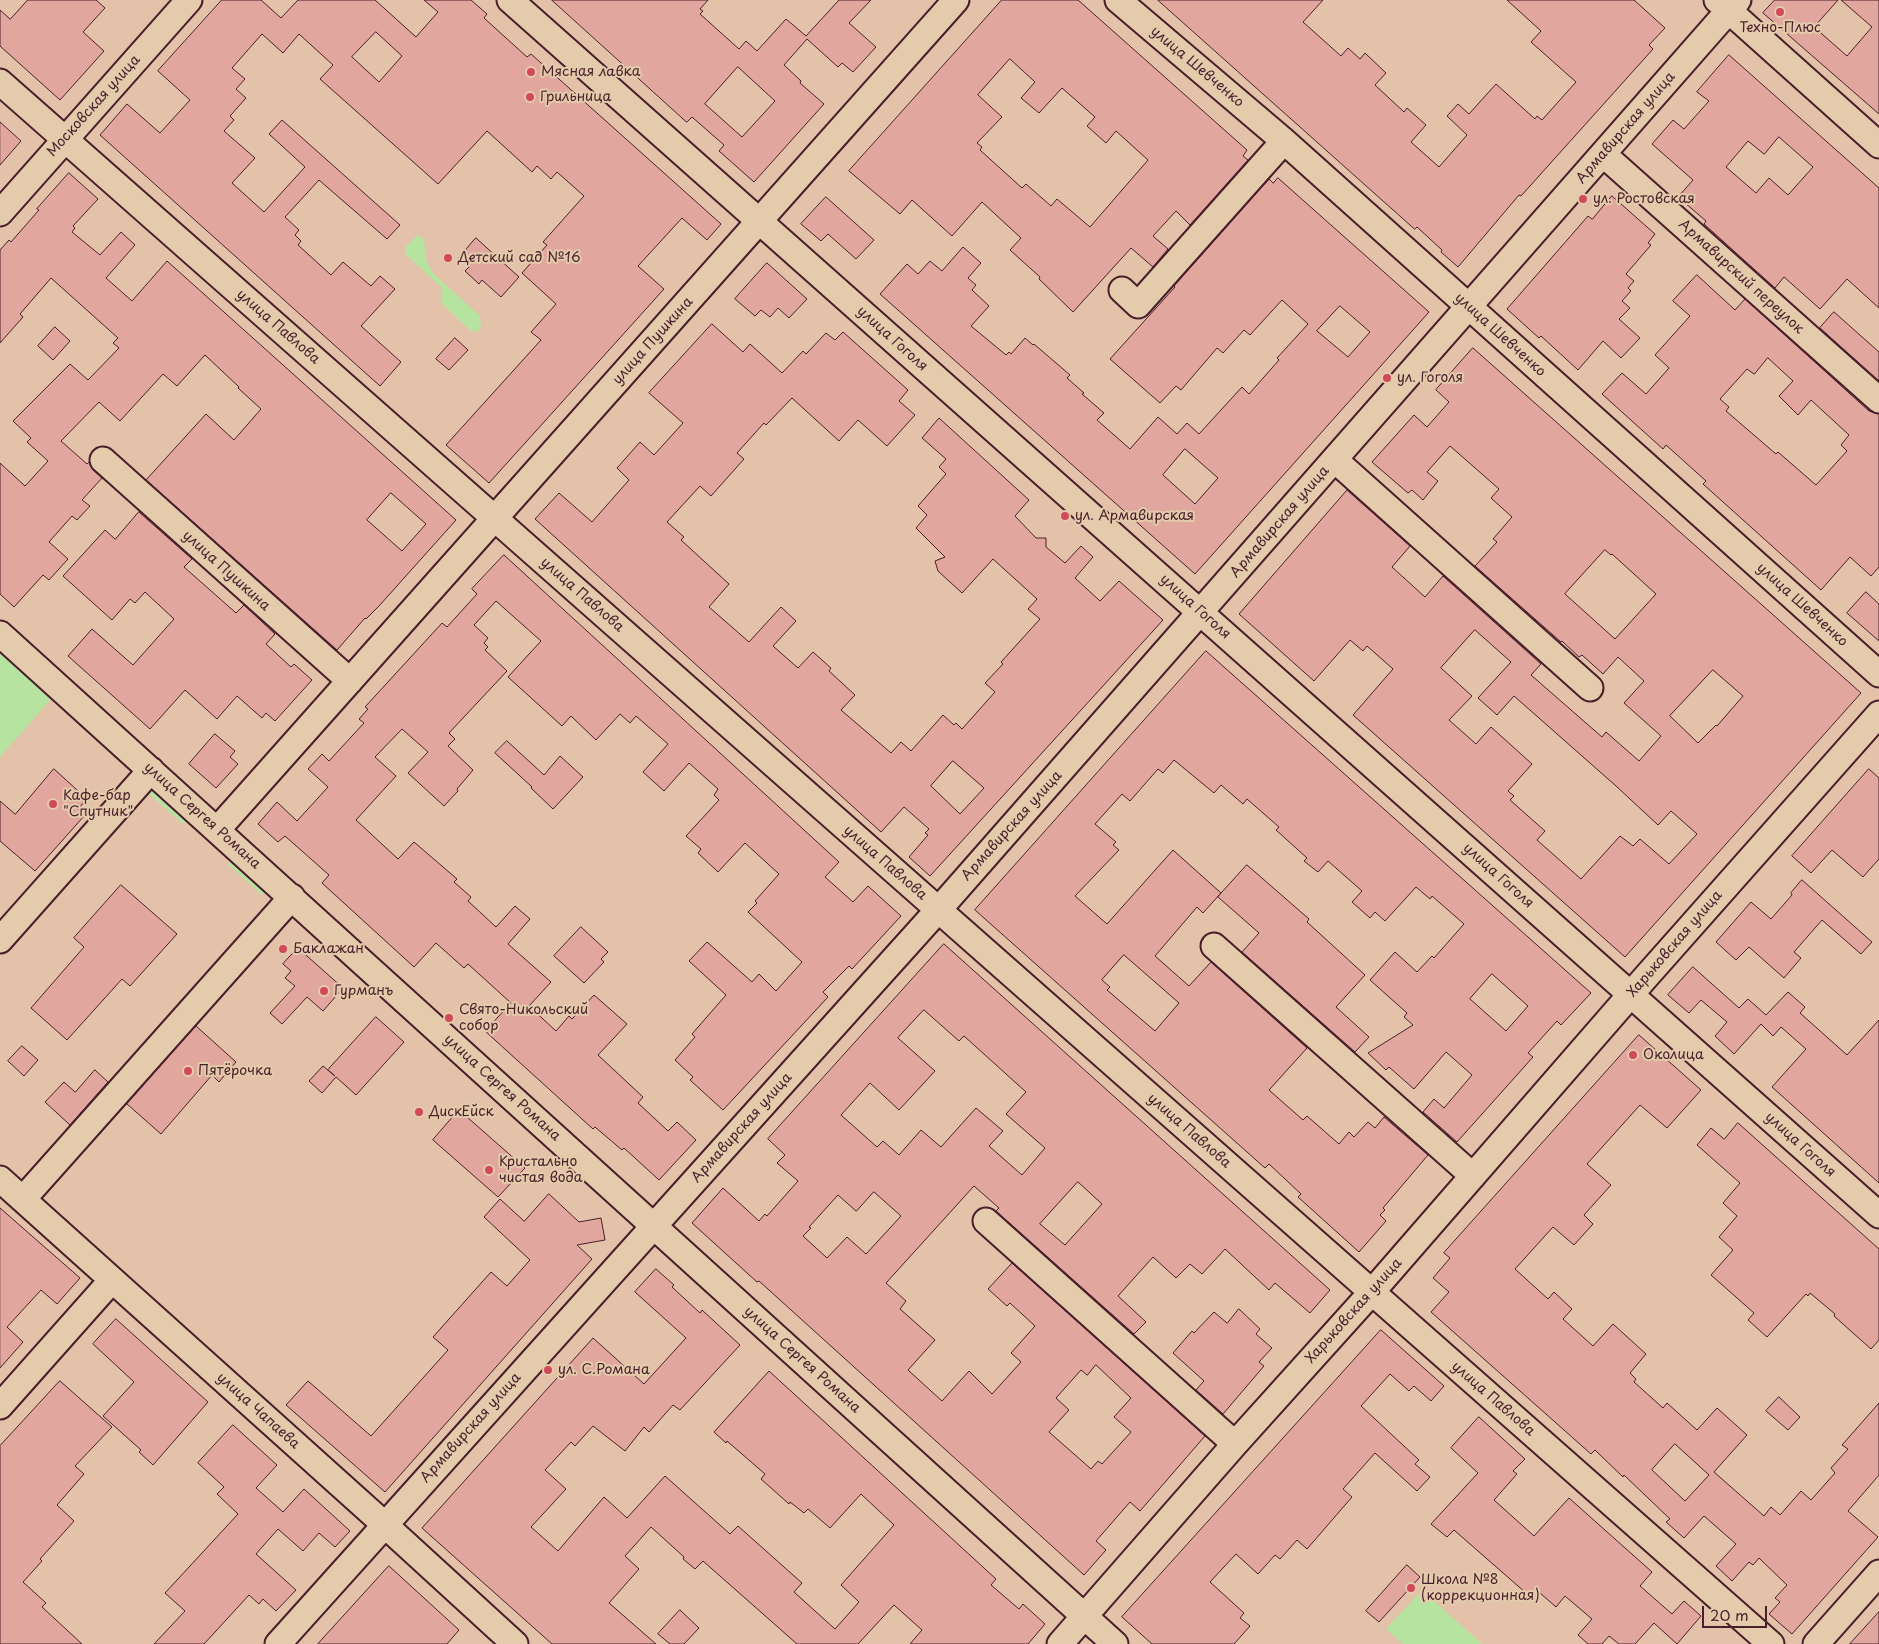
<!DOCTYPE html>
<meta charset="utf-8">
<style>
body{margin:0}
#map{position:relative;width:1879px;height:1644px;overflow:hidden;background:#e4c2a9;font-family:"Playpen Sans",sans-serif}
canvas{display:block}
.scale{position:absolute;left:1702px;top:1606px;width:65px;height:22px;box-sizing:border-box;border:2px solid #4a1f2b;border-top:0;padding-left:6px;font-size:15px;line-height:18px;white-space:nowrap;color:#4a1f2b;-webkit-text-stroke:4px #e3cbac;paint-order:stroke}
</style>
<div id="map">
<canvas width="1879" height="1644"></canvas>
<div class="scale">20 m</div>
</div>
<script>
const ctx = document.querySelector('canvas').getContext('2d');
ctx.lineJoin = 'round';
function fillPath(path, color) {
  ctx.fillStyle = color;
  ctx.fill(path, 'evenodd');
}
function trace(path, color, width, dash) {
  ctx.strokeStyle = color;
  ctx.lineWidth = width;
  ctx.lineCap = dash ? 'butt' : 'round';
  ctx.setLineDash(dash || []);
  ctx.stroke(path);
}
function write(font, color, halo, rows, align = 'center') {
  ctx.font = font + ' "Playpen Sans",sans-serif';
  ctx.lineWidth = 4;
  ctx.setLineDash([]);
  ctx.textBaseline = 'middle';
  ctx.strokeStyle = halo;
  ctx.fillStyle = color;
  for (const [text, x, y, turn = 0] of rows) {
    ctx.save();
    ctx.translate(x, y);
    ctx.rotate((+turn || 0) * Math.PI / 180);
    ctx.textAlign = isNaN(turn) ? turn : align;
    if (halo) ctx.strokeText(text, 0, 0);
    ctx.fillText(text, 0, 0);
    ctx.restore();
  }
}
const green = new Path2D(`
 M418,235l6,4 2,21 7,13 47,43 1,10 -4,6 -6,-1 -29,-27v-16l-37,-34 1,-8z
 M0,653l52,45 -52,59z
 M152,788l40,26 -9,10 -35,-31z
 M236,854l31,36 -5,5 -34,-31z
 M1422,1590l60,54h-79l-17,-15z`);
const building = new Path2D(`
 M28,0h68l9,8 -22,24 21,19 -44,49 -60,-54v-36l10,9z
 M222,0h39l20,18 17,-18h77l41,37 22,-25 -14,-12h47l16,14 -3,4 43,39 4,-3 190,170 -14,16 -25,-22 -44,48 26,23 -175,194 -43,-38 95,-105 -10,-8 25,-28 -34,-31 25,-28 -4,-3 41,-46 -27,-24 -6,7 -14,-13 -5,6 -45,-41 -49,53 -118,-105 13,-14 -34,-31 -16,19 -21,-19 -30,34 13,11 -9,10 10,9 -16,18 4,4 -10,11 31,27 -23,25 32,29 41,-45 -36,-33 13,-14 118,105 -13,14 -68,-59 -34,37 14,13 -4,5 6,6 -3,4 33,30 12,-13 28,24 9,-10 15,13 -34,37 40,36 -21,24 -280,-251 27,-31 33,29 30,-33 -32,-29zM376,32l26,24 -23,26 -27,-25z
 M552,0h156l-8,9 3,2 -3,3 39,35 7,-8 11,10 29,-32 20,17 33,-36h32l-22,23 27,24 -23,25 -11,-9 -4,4 -31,-28 -23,26 17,16 -1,2 24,21 -70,78 -35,-31 5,-6 -32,-28 -5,5zM738,67l37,34 -33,36 -37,-33z
 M1002,0h76l169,150 -4,6 5,4 -58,65 -14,-14 -23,25 15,13 -15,18 -22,-19 -58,64 -34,-33 1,-2 -30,-27 11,-12 -39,-36 -30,34 -40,-36 -12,14 -51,-43zM1010,59l25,23 -14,16 18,15 23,-25 33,29 -8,9 19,17 10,-12 32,29 -58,67 -33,-28 -6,7 -25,-22 -4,4 -42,-38 2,-3 -5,-4 25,-26 -24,-22z
 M1158,0h165l-20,22 38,34 7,-8 12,11 5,-6 21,20 -11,12 29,27 3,-4 19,17 -15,17 28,25 28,-32 -20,-19 11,-12 11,10 27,-30 39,35 2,-3 5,4 34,-38 -45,-40 10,-11 -34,-31h127l31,28 -16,17 4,4 -132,147 -2,-1 -61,72 -17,-15 1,-2 -25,-23 -2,2z
 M1775,0h63l-24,27 33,29 25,-29 -31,-27h38v114l-116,-101z
 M1729,55l150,133v120l-32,-29 -27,30 -36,-32 -9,11 -71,-64 2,-3 -28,-24 15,-17 -41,-36 21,-24 11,9 25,-28 -12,-9zM1779,137l34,30 -25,28 -19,-17 -13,15 -30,-26 22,-26 16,13z
 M0,122l21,19 -21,24z
 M69,173l29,26 -25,27 2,2 -3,4 28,23 21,-23 14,13 -29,33 26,23 35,-40 289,259 -77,86 -13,13 -1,-1 -28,32 -191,-170 60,-66 28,26 27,-31 -23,-21 1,-1 -34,-32 -28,31 -14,-12 -43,47 -21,-19 -38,39 26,23 2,-2 4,8 9,8 -20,22 8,6 -13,14 -5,-4 -23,26 19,17 -19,21 -6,-5 -29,32 -14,-13v-131l25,23 23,-25 -21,-19 4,-4 -18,-17 57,-57 18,16 31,-32 -6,-5 5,-5 -67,-60 -31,36 3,3 -23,26v-93l9,-10 2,2 28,-32 -2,-1zM391,493l35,31 -24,27 -35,-31z
 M1278,178l151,134 -234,262 -315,-280 27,-30 11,10 12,-13 12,10 21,-24 18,16 -13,15 8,7 -4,5 17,16 -18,20 35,29 3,-3 2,2 14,-16 8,7 1,-1 36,31 -3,3 17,15 -2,1 22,19 -7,7 33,29 28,-32 19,17 10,-11 12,11 43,-47 7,7 30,-34 -2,-2 31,-34 -26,-24 -32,35 -6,-5 -21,23 -6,-5 -36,42 -5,-4 -16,17 -50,-44 65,-72 -1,-1 95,-107 4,4zM1340,306l30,26 -22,25 -31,-26zM1185,449l33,29 -23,26 -32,-29z
 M1612,196l43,38 -7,9 3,2 -25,29 8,7 -6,7 3,3 -9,10 8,7 -11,11 21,19 -19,20 -18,-17 -25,29 -37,-34 -2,2 -32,-29 81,-93 4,3z
 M826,197l48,43 -18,19 -28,-25 -7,7 -20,-17z
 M476,238l43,39 -18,20 -19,-17 -3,4 -14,-13 4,-4 -10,-9z
 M767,263l40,36 -18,19 -11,-10 -8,9 -9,-7 -6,6 -20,-17z
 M1697,275l38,35 10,-11 124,112 10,3v153l-8,9 -21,-19 -29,33 -118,-106 3,-3 -40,-36 -3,4 -61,-55 20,-21 24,21 23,-26 -14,-13 35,-39 -17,-15zM1768,358l25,23 -14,15 19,19 13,-15 38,35 -8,10 6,6 -31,34 -38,-33 -2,2 -50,-43 3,-4 -9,-8 27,-30 7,5z
 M1834,312l45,40v29l-59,-53z
 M712,324l31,28 7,-8 32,29 21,-22 3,3 20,-21 9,7 8,-8 65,58 -9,11 16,14 -28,31 -29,-26 -19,21 -47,-43 -26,27 -2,-2 -27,30 7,6 -33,37 -11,-10 -33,36 17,15 -3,3 48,44 -20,23 40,35 32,-35 15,14 -23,25 25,22 15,-16 18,16 -2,3 26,24 -14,15 50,43 10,-11 10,9 32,-36 11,10 2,-2 6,6 33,-37 -10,-9 18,-19 -2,-2 39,-43 -12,-10 9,-10 -44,-40 -31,34 -24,-22 -3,-10 10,-4 -29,-29 11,-13 -9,-9 28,-32 -7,-7 7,-8 -24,-21 17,-20 90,82 -14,16 21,22h10v9l19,16 16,-17 12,11 -18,21 25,23 19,-20 44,39 -233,256 -21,-19 19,-22 -3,-2 4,-4 -25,-22 -23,25 -346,-313 24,-26 33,29 37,-42 -12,-12 23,-26 14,13 29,-32 -34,-30zM953,761l31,27 -24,26 -29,-28z
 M55,327l15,14 -17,19 -15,-14z
 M455,338l13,12 -19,20 -13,-11z
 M1473,348l388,345 -236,264 -272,-242 40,-46 -26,-23 -4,5 -13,-11 -36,41 -75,-67 108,-124 63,56 -18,21 33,30 18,-21 98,88 -10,11 71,62 4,-5 33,29 22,-25 -37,-33 20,-22 -26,-24 -15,17 -21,-19 -3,2 -17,-16 -1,1 -86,-76 22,-24 -4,-3 19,-22 -21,-19 8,-9 -49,-43 -23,26 11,9 -15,19 -11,-10 -4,3 -36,-31 42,-47 13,12 22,-25 -13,-12zM1605,550l6,5 1,-1 44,40 -41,45 -50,-45zM1475,630l36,32 -33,36 19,17 17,-19 102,90 42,39 13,-14 26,23 -28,30 -29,-25 -7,7 -13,-10 -39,43 -44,-39 8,-9 -35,-31 4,-4 -6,-5 24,-27 -41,-37 -15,17 -27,-24 23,-24 -31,-28zM1713,670l30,26 -26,30 -1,-1 -18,18 -28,-27z
 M139,512l53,47 -8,8 52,46 8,-8 31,29 -9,10 25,23 3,-3 18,16 -37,41 -9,-8 -4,5 -25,-22 -20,23 -32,-29 -35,39 -82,-73 24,-27 41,36 41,-46 -29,-27 -10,11 -5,-4 -18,21 -49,-44 42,-46 10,9z
 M504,555l335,307 -14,15 28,25 15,-16 33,30 -49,53 -3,-3 -26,26 5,5 -105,113 -33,-30 3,-3 -18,-17 20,-23 -3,-3 34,-39 -37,-34 18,-19 45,40 7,-8 17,17 26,-29 -54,-50 9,-9 -2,-2 24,-27 -34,-31 -27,29 -20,-19 3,-4 -15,-13 33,-36 -5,-5 4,-6 -29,-26 -25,28 -21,-19 25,-28 -32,-28 -6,7 -10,-9 -24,26 -25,-24 -9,10 -54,-49 33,-36 -45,-40 -22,24 14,13 -4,5 4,4 -3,3 22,21 -58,62 6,6 -7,7 25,24 -16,19 1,2 -14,15 -36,-33 20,-21 -26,-23 -27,28 21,19 -40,44 42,39 16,-17 43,37 -3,3 17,15 -3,4 28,26 19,-21 15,13 -22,25 43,38 -22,24 27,25 13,-15 3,3 22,-24 33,29 -29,31 45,42 -5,6 30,28 9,-9 19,18 -37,40 -35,-32 -2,2 -27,-23 -2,2 -108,-98 26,-28 -43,-39 -4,4 -28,-25 -22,24 -92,-84 7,-8 -44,-39 -7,6 -20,-18 19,-22 20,19 31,-34 -20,-18 14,-15 7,7 35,-38 -5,-4 9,-10 -3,-2 77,-84 5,4 30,-33 -5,-5z
 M1866,592l13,12v37l-32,-28z
 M1206,651l385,342 -30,32 -4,-4 -29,32 5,4 -76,85 -34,-30 11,-13 10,9 28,-33 -26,-23 -32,37 -25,-22 -3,3 -18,-17 45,-28 -9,-8 3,-4 -37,-33 25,-28 22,20 15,-16 2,2 30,-34 -32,-28 -2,3 -14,-12 -31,34 -10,-9 -5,6 -18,-16 10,-11 -34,-30 -10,11 -14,-11 3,-3 -31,-28 3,-3 -32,-28 -4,5 -22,-19 -7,8 -40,-33 -11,13 -5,-4 -28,32 -8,-7 -27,30 21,18 -3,3 6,5 -44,46 32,28 66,-74 48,43 -18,20 -6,-6 -42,49 34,30 22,-24 96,86 -38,42 34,30 4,-4 32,28 10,-12 5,5 14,-15 7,6 9,-11 44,38 -45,53 2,2 -5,5 6,6 -27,31 -61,-55 3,-3 -32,-30 -4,4 -290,-258zM1124,955l55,48 -24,28 -48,-41 3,-3 -8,-7zM1492,974l36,32 -22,25 -36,-32z
 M215,734l20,17 -5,6 8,7 -22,24 -27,-24z
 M507,741l37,34 16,-19 23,21 -30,32 -22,-21 1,-1 -37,-34z
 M54,769l33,30 -9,10 7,6 -50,56 -35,-30v-40l15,13z
 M1869,769l10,9v81l-16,18 -31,-27 -21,23 -19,-17z
 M1247,865l62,54 -2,3 58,53 -29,32 33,30 -14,15 -113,-100 17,-19 -41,-36z
 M1802,880l70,62 -11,12 -39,-34 -28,32 7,6 -17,20 -35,-31 -13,13 -20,-18 35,-40 20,17 21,-24 -1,-2z
 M121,885l56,49 -47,52 -8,-7 -55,61 -36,-32 53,-61 -10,-9z
 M581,927l27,25 -7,7 3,3 -20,21 -30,-27z
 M944,944l386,346 -20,23 -35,-30 -6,7 -44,-41 -23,25 -12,-10 -14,14 -23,-21 -35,39 28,26 -12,12 -138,-123 3,-3 -25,-22 -88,97 20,18 -6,8 35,31 -27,30 34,31 27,-30 23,23 29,-32 -10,-9 24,-27 -25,-23 -3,3 -19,-17 24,-26 193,173 -65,75 -10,-9 -34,39 10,9 -22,25 -325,-294 -2,1 -65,-59 31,-35 36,33 6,-7 2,2 31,-35 -21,-18 8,-8 -17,-16zM924,1010l35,31 5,-5 62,56 -20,22 39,34 -23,27 -33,-29 14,-15 -27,-23 -35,39 -20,-17 -22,25 -16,-14 -6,6 -36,-32 29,-32 29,27 36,-39 -37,-33zM1078,1182l24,22 -37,41 -25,-21zM874,1192l27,24 -35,38 -19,-17 -20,21 -24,-22 8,-8 -2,-1 29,-32 18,16zM1096,1365l35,33 -17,19 17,15 -29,32 -4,-3 -7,8 -42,-37 20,-22 -13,-12 25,-28 6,5z
 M298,948l45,40 -20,23 -16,-14 -25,27 -12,-11 25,-27 -10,-8 6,-7 -8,-7z
 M1693,967l46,41 9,-9 18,16 22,-23 17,15 -5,6 47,42 32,-35v163l-107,-96 34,-38 -25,-22 -8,9 -12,-12 -27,30 -19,-18 12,-14 -26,-22 -12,13 -21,-18z
 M376,1017l28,25 -48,53 -20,-18 -14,16 -13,-12 14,-15 12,10 -7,-6z
 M196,1026l40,36 -17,20 -7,-7 -51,59 -34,-30z
 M1639,1035l62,55 -34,38 -27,-23 -53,59 24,21 -27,30 9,9 -19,21 -21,-18 -38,42 33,30 6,-7 18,17 -9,10 30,27 20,-22 33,30 -16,19 6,6 -2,3 29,26 4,-5 30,27 20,-22 30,27 -33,37 50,44 7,-9 9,8 21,-24 10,9 24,-27 -4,-5 17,-19 -6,-4 37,-42v72l-31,36 30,26 -86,97 -23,-20 11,-12 -5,-4 12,-13 -28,-27 -6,7 -4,-3 -17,19 -16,-15 20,-22 -32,-28 -20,22 -18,-16 4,-3 -46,-44 -1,2 -28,-27 -4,4 -160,-142 18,-20 -16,-14 17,-20 -6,-5zM1675,1444l34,31 -24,26 -33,-31z
 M22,1046l16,14 -14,16 -16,-15z
 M95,1070l13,12 -38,43 -25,-23 19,-20 11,10z
 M459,1110l66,58 -27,29 -65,-57z
 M1738,1123l141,126v91l-8,9 -37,-33 1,-2 -25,-21 -2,3 -2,-2 -39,43 -19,-17 6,-7 -43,-38 22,-25 -14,-13 18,-21 -14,-13 17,-20 -43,-38 14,-17 13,11z
 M549,1194l30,28 22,-4 4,22 -28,5 15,14 -207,233 -99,-87 22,-24 63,55 77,-86 -15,-13 58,-65 16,14 23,-26 -46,-43 16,-18 24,22z
 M0,1208l80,70 -23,26 -16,-14 -34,37 16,15 -23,26z
 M656,1269l18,16 -2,2 28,26 2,-3 38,35 -60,65 -7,-5 -24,27 -5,-5 -19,24 -32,-25 -18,20 -4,-4 -26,28 21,19 -35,38 27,24 46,-54 23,21 38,-42 65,58 8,-8 64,57 -8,9 41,37 24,-27 -18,-17 53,-60 -33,-31 -31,34 -22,-19 -4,4 -14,-11 -1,2 -28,-25 4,-5 -38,-33 -1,2 -12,-11 55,-61 227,208 -5,6 28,24 4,-5 22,20 -17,20h-118l12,-14 -28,-25 -36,39h-61l-94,-83 -8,8 -12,-10 1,-2 -33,-30 -26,29 14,13 -30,34 47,41h-104l-130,-116 171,-190 51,46 42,-46 -51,-46z
 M1239,1309l21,20 -4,5 16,14 -13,14 5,4 -41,48 -27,-24 8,-9 -31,-28 19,-22 2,2 20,-21 13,11z
 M116,1319l92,83 -55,63 -14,-13 2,-2 -38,-34 31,-34 -41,-38z
 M1381,1330l63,56 -13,15 -17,-15 -5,5 -19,-17 -29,32 58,54 -4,4 15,13 -13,14 -42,-38 -32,36 9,8 -45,52 -10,-9 -17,19 -5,-4 -17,19 -22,-20 -26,28 34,31 -4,5 10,8 -16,18h-82l-30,-27z
 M60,1381l52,46 -37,39 9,8 -27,31 17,16 -34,38 2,2 -19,21 23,21 -4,4 40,37h-82v-198z
 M1779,1397l21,20 -12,13 -22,-19z
 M1479,1417l46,42 -12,12 4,3 -23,26 40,36 35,-38 83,74 -12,14 32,28 12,-13 17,15 -24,28 -23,-21 -19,21h-16l-10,-8 -7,8h-14l-10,-9 14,-16 -27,-23 -9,11 -16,-14 -6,7 -80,-70 -7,7 -16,-13 47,-51 -27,-25z
 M233,1425l44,40 -21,23 27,24 21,-23 46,42 -15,16 -16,-14 -16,18 -25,-22 -22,25 40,36 -20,21 -13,-12 -4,5 -10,-9 -45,49h-50l31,-33 -20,-18 73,-79 -21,-20 7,-7 -26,-24z
 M1407,1565l13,12 -41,45 -13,-11z
 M389,1566l70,64 -12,14h-129z
 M680,1610l19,18 -15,16h-14l-12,-10z
 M1879,1612v32h-29z`);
const minor = new Path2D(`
 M510,0l1369,1215
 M1118,0l166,141 595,533
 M1717,0l162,145
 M0,82l1771,1562
 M1603,154l276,246
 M0,213l189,-213
 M1122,290l16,15 146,-164
 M103,460l247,221
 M1335,460l255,228
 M0,634l1115,1010
 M217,830l739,-830
 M0,940l151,-170
 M1214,946l259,230
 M0,1179l374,336 141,129
 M23,1199l269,-302
 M986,1221l249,223
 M0,1406l112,-126
 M278,1644l670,-745 790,-899
 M1060,1644l175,-200 136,-151 274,-315 234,-264
 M1816,1644l63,-71`);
const markers = [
 [1780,12,5,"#d1495b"],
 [531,72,5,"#d1495b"],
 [530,97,5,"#d1495b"],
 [1583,199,5,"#d1495b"],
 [448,258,5,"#d1495b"],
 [1387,378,5,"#d1495b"],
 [1065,516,5,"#d1495b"],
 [53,804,5,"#d1495b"],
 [283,949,5,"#d1495b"],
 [324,991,5,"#d1495b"],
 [449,1018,5,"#d1495b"],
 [1633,1055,5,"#d1495b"],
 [188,1071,5,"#d1495b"],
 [419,1112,5,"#d1495b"],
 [489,1170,5,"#d1495b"],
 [548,1370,5,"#d1495b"],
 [1411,1588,5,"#d1495b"]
];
const poiNames = [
 ["Техно-Плюс",1780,28,"center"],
 ["Мясная лавка",541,72],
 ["Грильница",540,97],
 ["ул. Ростовская",1593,199],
 ["Детский сад №16",458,258],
 ["ул. Гоголя",1397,378],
 ["ул. Армавирская",1075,516],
 ["Кафе-бар",63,796],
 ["\"Спутник\"",63,812],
 ["Баклажан",293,949],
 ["Гурманъ",334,991],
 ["Свято-Никольский",459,1010],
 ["собор",459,1026],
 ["Околица",1643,1055],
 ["Пятёрочка",198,1071],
 ["ДискЕйск",429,1112],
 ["Кристально",499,1162],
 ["чистая вода",499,1178],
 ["ул. С.Романа",558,1370],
 ["Школа №8",1421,1580],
 ["(коррекционная)",1421,1596]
];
const streetNames = [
 ["улица Шевченко",1197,67,40],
 ["Московская улица",94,106,-48],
 ["Армавирская улица",1626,128,-49],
 ["Армавирский переулок",1741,277,42],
 ["улица Павлова",278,327,41],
 ["улица Шевченко",1500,335,42],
 ["улица Гоголя",892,339,42],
 ["улица Пушкина",653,341,-48],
 ["Армавирская улица",1280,522,-49],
 ["улица Пушкина",226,571,42],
 ["улица Павлова",582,595,41],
 ["улица Шевченко",1802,605,42],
 ["улица Гоголя",1195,607,42],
 ["улица Сергея Романа",202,816,42],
 ["Армавирская улица",1012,826,-48],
 ["улица Павлова",885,863,41],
 ["улица Гоголя",1498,876,42],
 ["Харьковская улица",1675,944,-49],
 ["улица Сергея Романа",502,1088,42],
 ["Армавирская улица",742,1128,-48],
 ["улица Павлова",1189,1131,41],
 ["улица Гоголя",1800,1145,42],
 ["Харьковская улица",1354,1311,-48],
 ["улица Сергея Романа",802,1360,42],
 ["улица Павлова",1493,1399,41],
 ["улица Чапаева",258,1411,42],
 ["Армавирская улица",471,1428,-48]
];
fillPath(green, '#b6e3a0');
fillPath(building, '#e1a79e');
trace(building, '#4a1f2b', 1);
trace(minor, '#4a1f2b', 29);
trace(minor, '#e3cbac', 25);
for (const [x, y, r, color] of markers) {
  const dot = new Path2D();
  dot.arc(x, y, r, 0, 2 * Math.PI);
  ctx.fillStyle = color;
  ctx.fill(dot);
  trace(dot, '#e3cbac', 2);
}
write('14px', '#4a1f2b', '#e3cbac', poiNames, 'left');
write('14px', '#4a1f2b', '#e3cbac', streetNames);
</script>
